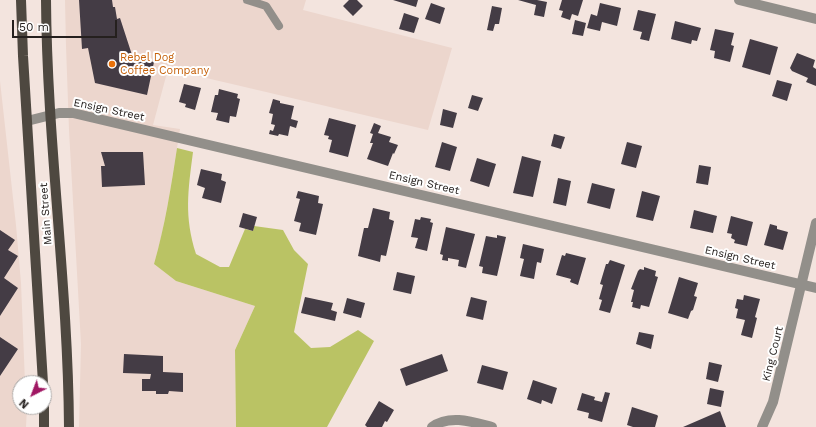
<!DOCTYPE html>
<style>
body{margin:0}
#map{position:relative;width:816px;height:427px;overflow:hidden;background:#f3e4de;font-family:"Work Sans",sans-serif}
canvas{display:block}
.north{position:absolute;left:12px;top:375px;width:40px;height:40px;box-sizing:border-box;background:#fff;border:1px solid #a8a6a5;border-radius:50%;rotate:222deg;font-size:11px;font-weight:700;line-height:16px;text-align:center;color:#25201e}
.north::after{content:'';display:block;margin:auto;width:14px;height:18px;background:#a01763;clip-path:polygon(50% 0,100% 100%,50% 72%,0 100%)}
.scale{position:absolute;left:12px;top:20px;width:105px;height:18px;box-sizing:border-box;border:2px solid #25201e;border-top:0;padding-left:5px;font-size:12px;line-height:14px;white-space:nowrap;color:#25201e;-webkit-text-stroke:3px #fff;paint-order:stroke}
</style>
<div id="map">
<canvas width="816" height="427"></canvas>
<div class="north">N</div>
<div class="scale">50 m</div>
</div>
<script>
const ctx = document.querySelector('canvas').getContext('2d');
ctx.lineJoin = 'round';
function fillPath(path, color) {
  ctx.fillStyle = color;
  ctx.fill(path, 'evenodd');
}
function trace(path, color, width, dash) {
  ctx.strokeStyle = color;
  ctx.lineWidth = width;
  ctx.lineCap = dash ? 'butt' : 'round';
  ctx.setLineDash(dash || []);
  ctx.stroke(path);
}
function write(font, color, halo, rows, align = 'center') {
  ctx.font = font + ' "Work Sans",sans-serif';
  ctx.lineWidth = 4;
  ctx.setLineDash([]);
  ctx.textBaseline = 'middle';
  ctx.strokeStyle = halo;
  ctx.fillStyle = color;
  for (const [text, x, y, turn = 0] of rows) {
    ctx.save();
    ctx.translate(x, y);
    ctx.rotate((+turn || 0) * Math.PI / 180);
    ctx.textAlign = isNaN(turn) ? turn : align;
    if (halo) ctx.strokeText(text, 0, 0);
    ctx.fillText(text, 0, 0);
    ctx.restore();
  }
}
const built = new Path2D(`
 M65,0h241l-3,10 149,38 -24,82 -260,-61 -15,56 27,4 -11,69 -8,40 -7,26 22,17 79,25 -20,44 1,77h-157l2,-83 -12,-214 -3,-84z
 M0,81l16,144 5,58 4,100h-5v24h7l-1,20h-26z`);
const forest = new Path2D(`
 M177,148l16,4c-5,39 -9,64 3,102l24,13h9l16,-38 8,2 1,-5 29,4 11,20 14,14 -14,68 17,16 19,-1 28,-17 16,11 -47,86h-91l-1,-77 20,-44 -79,-25 -22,-17c11,-38 17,-77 23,-116z`);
const building = new Path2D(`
 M79,0h33l1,7h2l2,12 3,-1 13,40 21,4 -7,33 -52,-12 -7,-35 -6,1z
 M349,0h8l6,6 -10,10 -10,-10z
 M393,0h25l-2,7z
 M518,0h19l10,2 -3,15 -10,-2 2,-10z
 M562,0h21l-5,16 -6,-2 -2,6 -9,-3 2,-6 -4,-1z
 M431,3l14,5 -5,16 -15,-5z
 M600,3l21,5 -4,18 -15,-4 -2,9 -13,-3 4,-14 6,2z
 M492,6l10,2 -3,16h-4l-2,7 -6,-1z
 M638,10l18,4 -7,27 -9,-2 2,-7 -9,-2z
 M404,13l15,5 -5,15 -15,-4z
 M575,20l11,3 -3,13 -11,-2z
 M675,21l26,7 -4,13 -5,-1 -1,4 -20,-5z
 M715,29l19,4 -3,12 3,1 -4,16 -16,-4 1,-7 -5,-1z
 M750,39l28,8 -8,28 -28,-8z
 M797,53l18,7 -2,7 3,2v17l-10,-4 2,-4 -16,-7 -2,-3z
 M777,80l15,4 -5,17 -15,-5z
 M184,84l17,4 -6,22 -10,-3 1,-3 -7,-2z
 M219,89l19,5 -1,4 3,1 -4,18 -6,-1 -1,7 -13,-3 2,-7 -7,-1 4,-17h3z
 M472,95l11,3 -5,13 -10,-3z
 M273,99l7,2v2l14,3 -3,13 7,2 -2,7 -6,-2 -2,10 -9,-2 -1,2 -9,-2 1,-4 3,1 2,-6 -4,-1 2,-10 -4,-1z
 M443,109l14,4 -4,15 -13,-3z
 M329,118l27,7 -8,32 -19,-5 3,-12 -4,-1 1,-3 -5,-1z
 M374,123l7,3 -3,7 13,4 -2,5 9,3 -4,9 -1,-1 -5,13 -21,-7 6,-16h-3l3,-9 -3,-1z
 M554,134l11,3 -4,12 -10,-3z
 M442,142l15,5 -7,24 -15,-4z
 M627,142l15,4 -6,22 -15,-4z
 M101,152h42l2,33 -43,2 -1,-21h4z
 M522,156l19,5 -8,36 -20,-4z
 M477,158l19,6 -7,23 -19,-6z
 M699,165l12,2 -3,18 -12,-2z
 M201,169l21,5 -1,6 5,2 -5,21 -19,-5 3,-10 -8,-3z
 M558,178l13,3 -5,25 -13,-3z
 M592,183l23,6 -5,20 -23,-6z
 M298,191l21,5 -1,7 5,1 -7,31 -17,-4 2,-8 -7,-2 6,-22 -4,-1z
 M642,191l18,5 -7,25 -17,-4z
 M373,208l17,4 -1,7 5,2 -8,35 -5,-1 -1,7 -22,-6 6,-28h4z
 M694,210l23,6 -4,17 -23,-5z
 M243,213l14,4 -4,14 -14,-4z
 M731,216l22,6 -6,24 -13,-3 1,-3 -4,-2 1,-4 -5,-1z
 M421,217l10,2 -1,3 3,1 -6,28 -12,-3 3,-10 -7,-1 4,-18 5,1z
 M770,224l7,2v3l11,3 -5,18 -19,-5z
 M446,227l29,7 -9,34 -8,-2 1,-6 -11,-2v3l-6,-1 1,-5 -3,-1z
 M0,230l15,10 -7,10 10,6 -14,22 14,10 -18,28z
 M497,235l9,2 -9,39 -15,-3 1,-6 -4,-1 7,-30 11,2z
 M523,244l21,5 -3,14 -4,-1 -3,17 -14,-3 4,-17 -4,-1z
 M566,253l20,5 -8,27 -8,-3 1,-3 -15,-4 6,-20 3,1z
 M610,260l15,5 -15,48 -11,-3 3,-10 -3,-1 4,-14 -3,-1 6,-20h2z
 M644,267l12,4 -1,5 3,1 -9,30 -8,-2 -1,4 -8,-2 1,-5h-2l3,-12 -3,-1 7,-18 2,-2 4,1z
 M397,272l18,4 -4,18 -18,-4z
 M679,277l19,6 -4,13 3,1 -4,13 -2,1 -3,8 -20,-6z
 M744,295l16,4 -5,18 2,1 -5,20 -11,-3 4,-15 -9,-2 2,-9 -3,-1 2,-9 6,1z
 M305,297l28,6 -2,7 6,2 -2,9 -34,-8z
 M471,297l16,4 -4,19 -17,-4z
 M347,298l18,5 -4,15 -18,-5z
 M639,332l15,3 -3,14 -15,-5z
 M0,337l18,12 -18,27z
 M124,354l39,2v16l20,1v19l-14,-1 -1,3h-12v-3h-14v-12h8l1,-5 -28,-1z
 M442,354l6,17 -42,15 -6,-17z
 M709,362l13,3 -4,17 -12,-3z
 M482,365l26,7 -5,18 -26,-7z
 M533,380l24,8 -5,16 -10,-4 -1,4 -14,-5z
 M710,388l14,3 -3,16 -14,-3z
 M605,392l5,1 -8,29 -14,-4 1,-5 -12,-3 5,-17 13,4 -1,3 8,2z
 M379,401l15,9 -7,12 -2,-1 -3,6h-15l-2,-2z
 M632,407l25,8 1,1 -3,11h-22l-6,-2z
 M720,411l6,16h-43z`);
const service = new Path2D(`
 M247,0l19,6 13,20`);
const minor = new Path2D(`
 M739,0l77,19
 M27,121l32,-8h14l743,175
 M432,427c18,-13 41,-5 60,0
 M762,427l11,-25 43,-179`);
const primary = new Path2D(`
 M21,0l2,56 20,327
 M46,0c1,143 22,284 23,427
 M44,427v-20`);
const markers = [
 [112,64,4,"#e8710a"]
];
const foodNames = [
 ["Rebel Dog",120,58],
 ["Coffee Company",120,71]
];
const streetNames = [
 ["Ensign Street",109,110,12],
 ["Ensign Street",424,183,13],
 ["Main Street",46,214,-94],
 ["Ensign Street",740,258,13],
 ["King Court",773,354,-76]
];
fillPath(built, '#ecd6cd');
fillPath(forest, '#bac364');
fillPath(building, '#443c45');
trace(service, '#928f8a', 8);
trace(minor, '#928f8a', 10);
trace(primary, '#4e4840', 10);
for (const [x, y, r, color] of markers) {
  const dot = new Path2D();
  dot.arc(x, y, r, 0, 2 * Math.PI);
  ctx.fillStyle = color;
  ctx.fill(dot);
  trace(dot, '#fff', 1.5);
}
write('11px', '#c56008', '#fff', foodNames, 'left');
write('11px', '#25201e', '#fff', streetNames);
</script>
